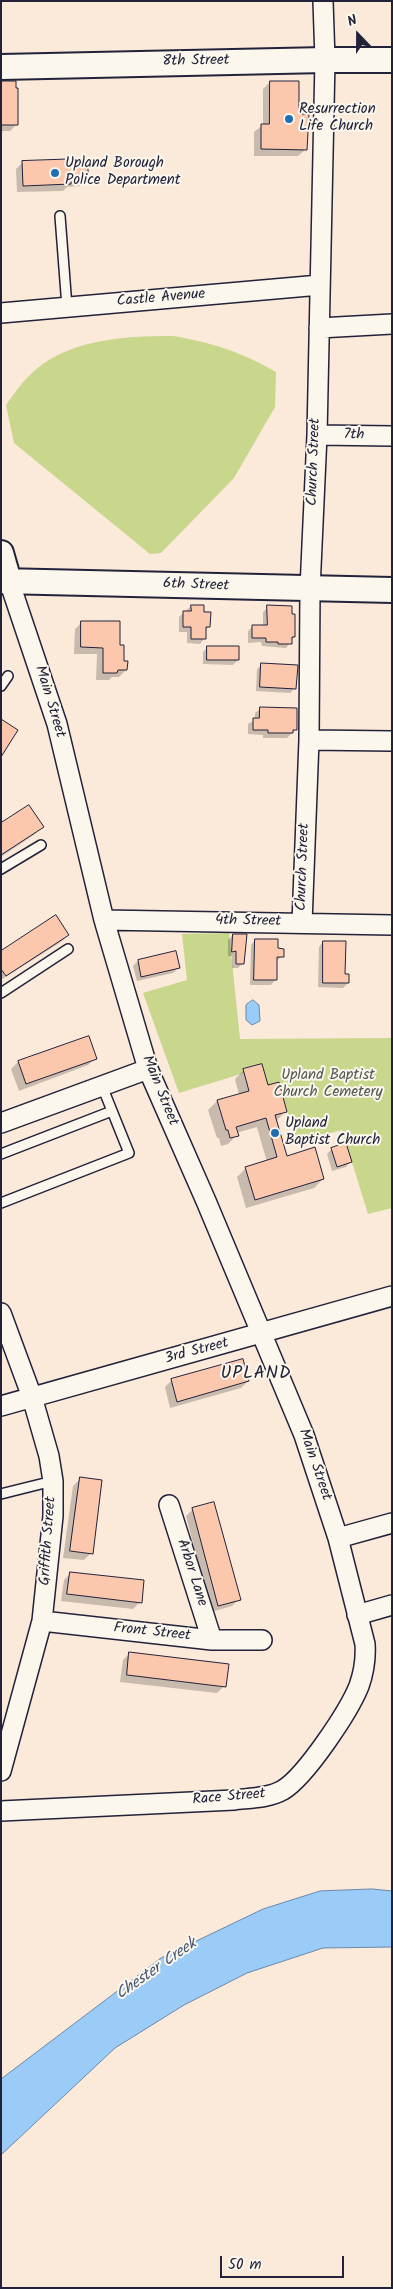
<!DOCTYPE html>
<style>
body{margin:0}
#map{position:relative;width:393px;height:2289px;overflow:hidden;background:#fbe9d9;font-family:Kalam,sans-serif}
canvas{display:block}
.frame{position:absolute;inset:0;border:2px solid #22223b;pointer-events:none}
.north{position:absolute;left:333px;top:10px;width:50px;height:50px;-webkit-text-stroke:4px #fbf7ec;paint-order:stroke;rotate:338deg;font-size:14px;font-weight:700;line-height:20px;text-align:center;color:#22223b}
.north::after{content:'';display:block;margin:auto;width:18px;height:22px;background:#22223b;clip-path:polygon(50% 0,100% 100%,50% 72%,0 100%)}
.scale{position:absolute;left:220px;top:2256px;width:124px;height:22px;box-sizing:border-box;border:2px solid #22223b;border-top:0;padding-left:6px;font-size:15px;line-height:18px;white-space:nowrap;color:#22223b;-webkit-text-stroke:4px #fbf7ec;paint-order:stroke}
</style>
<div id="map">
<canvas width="393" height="2289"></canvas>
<div class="frame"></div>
<div class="north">N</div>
<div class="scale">50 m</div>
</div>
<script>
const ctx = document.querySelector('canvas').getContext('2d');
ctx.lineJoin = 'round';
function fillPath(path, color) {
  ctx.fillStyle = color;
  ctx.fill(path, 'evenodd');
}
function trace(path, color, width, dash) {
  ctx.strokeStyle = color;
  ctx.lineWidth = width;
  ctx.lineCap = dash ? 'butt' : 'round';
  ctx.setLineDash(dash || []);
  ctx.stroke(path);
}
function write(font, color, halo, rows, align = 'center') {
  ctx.font = font + ' Kalam,sans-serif';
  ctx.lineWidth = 4;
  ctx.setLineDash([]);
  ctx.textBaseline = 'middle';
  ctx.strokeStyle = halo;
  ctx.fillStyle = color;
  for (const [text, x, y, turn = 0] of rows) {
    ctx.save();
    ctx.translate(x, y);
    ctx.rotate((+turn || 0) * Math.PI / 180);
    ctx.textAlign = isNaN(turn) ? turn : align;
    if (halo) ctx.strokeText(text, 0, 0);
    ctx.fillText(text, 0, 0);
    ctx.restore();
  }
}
const green = new Path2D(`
 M173,336c41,7 68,16 103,36l-1,35 -41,71 -73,75 -11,1 -136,-111 -8,-38c7,-10 14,-20 22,-28 36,-38 96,-41 145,-41z
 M229,933l11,106 152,-1v170l-24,6 -26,-84 -46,12 -17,-60 -11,3 -7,-21 -18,4 1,5 -65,20 -36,-100 44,-13 -5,-46z`);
const water = new Path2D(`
 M253,1000l6,5 1,16 -8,4 -6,-5v-15z
 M372,1889l20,2v56l-69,1 -76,25 -63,32 -69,43 -114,107v-76l160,-121 102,-49 57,-18z`);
const shadow = new Path2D(`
 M1,82l16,42 -7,7h-9z
 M270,82l28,33 8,34 -8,7h-44v-24l9,-7v-36z
 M23,162l56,6 8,11 -7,7 -13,1 -4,4 -46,1 -1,-23z
 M191,606l12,7 6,13 -4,5 -1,8 -4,5 -13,-1v-11h-8v-15z
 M268,607l26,30 -8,11 -24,-2 -1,-4 -13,1v-12l5,-5h10v-14z
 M82,622l36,24 8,24 -7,7h-7l-3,3h-13l1,-26h-23l1,-25z
 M208,647l30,13 -5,5 -30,-1v-12z
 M262,665l33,23 -5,5 -34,-2 1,-22z
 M260,709l36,20 -9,9h-24v-3l-15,-1v-10l7,-4v-7z
 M1,824l41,3 -7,7 -34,23z
 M68,935l-7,7 -60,38v-28z
 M233,935l10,28 -5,5h-6v-12h-4v-16z
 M255,940l21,10 7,6 -7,5 -1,19 -4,5h-21l1,-40z
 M323,942l25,41 -5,5 -25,-1 1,-40z
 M138,961l40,7 -5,5 -36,8 -4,-15z
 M88,1037l8,21 -8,7 -69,26 -8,-22 7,-7z
 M244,1070l23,17 19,24 -10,10 10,36 37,22 -9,9 -68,20 -9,-31 9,-9 21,-6 -10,-35 -21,6 1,2 -9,9 -7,2 -2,-8h-2l-9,-28 9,-9 22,-6 -4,-16z
 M332,1149l18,13 -4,5 -14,4 -5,-17z
 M172,1380l76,1 -7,7 -71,20 -5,-21z
 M80,1479l11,74 -7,7 -21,-2 10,-72z
 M193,1509l46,90 -7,7 -21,6 -25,-96z
 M71,1573l69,29 -7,7 -72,-8 3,-21z
 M130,1653l94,33 -7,7 -97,-11 3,-22z`);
const building = new Path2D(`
 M1,81h15v7h2v37h-17z
 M270,81h29v33h10l-2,36 -46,-1v-25h8z
 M80,159v8l8,-1v14h-17v4l-48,2 -1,-25z
 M191,605h13v7h7l-1,15h-4v12h-15v-12h-8v-16h8z
 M267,605l25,1v8h3v23h-3v7h-14v-2h-12v-4h-14v-13h15z
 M81,621h39v24h4v16h4l-1,9h-9l-1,3h-14v-25l-22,-1z
 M207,646h32v14h-32z
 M261,663l37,2 -2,24 -36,-2z
 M260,707l37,1v22h-4v3h-25v-3h-15v-12h6z
 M1,719l17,11 -17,27z
 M29,805l15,22 -43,28v-32z
 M56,915l13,20 -63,41 -5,-7v-18z
 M233,934h14l-3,30h-8v-13l-4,1z
 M255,939h23v9l6,1v8h-7v23h-23z
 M323,941h23l-1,33h4v9h-26z
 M176,951l4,17 -39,9 -3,-17z
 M89,1036l8,23 -71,25 -8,-23z
 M262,1064l6,21 11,-3 8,30 -12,3 12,41 28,-9 9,32 -69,21 -10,-33 32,-10 -11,-39 -30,9 3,9 -9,2 -2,-8h-2l-9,-30 32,-9 -6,-22z
 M346,1143l6,19 -15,5 -6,-19z
 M243,1359l6,22 -72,21 -6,-23z
 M80,1477l22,3 -9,74 -23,-3z
 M214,1502l27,98 -23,6 -26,-98z
 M70,1572l74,8 -2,23 -75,-9z
 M129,1652l100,12 -3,23 -99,-12z`);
const service = new Path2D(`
 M60,216l7,91
 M1,686l7,-10
 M1,869l40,-24
 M1,993l67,-44
 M1,1154l111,-43
 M1,1203l128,-50 -27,-67
 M1,1494l52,-13`);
const minor = new Path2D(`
 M1,313l319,-28
 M319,328l73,-4
 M317,435l75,1
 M309,740l83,1
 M104,920l288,5
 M302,923l7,-183 1,-151 7,-154 8,-375 -2,-59
 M1,1123l147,-54
 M1,1313l31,84 17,59 4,25v35l-11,105 -41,150
 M1,1406l391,-110
 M169,1505l43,135
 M338,1538l54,-15
 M357,1615l35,-10
 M42,1621l170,19h50
 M1,1811l233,-11c16,-2 35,-2 49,-10 23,-14 66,-79 76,-104 5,-14 7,-27 6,-42l-27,-106 -34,-103 -98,-234 -58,-132 -44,-149 -47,-196 -48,-143`);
const tertiary = new Path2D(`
 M1,67l324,-7h67
 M1,553l8,28
 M1,581l391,9`);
const markers = [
 [289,119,5,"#1f6fb2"],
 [55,173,5,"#1f6fb2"],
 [275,1133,5,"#1f6fb2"]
];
const streetNames = [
 ["8th Street",196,62,-1],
 ["Castle Avenue",161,299,-5],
 ["7th",354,436,1],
 ["Church Street",315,462,-88],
 ["6th Street",196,586,2],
 ["Main Street",49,702,73],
 ["Church Street",304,867,-88],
 ["4th Street",248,922,1],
 ["Main Street",159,1091,68],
 ["3rd Street",197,1352,-15],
 ["Main Street",314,1465,71],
 ["Griffith Street",49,1541,-86],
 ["Arbor Lane",191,1573,72],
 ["Front Street",152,1633,6],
 ["Race Street",229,1798,-5]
];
const poiNames = [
 ["Resurrection",299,110],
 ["Life Church",299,127],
 ["Upland Borough",65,164],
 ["Police Department",65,181],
 ["Upland",285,1124],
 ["Baptist Church",285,1141]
];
const parkNames = [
 ["Upland Baptist",328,1076],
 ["Church Cemetery",328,1093]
];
const waterNames = [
 ["Chester Creek",157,1970,-35]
];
const quarterNames = [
 ["UPLAND",256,1375]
];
fillPath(green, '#c8d78b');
fillPath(water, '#9accf7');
trace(water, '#6a88ac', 1);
fillPath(shadow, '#0003');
fillPath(building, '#fcc8ad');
trace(building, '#22223b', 1);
trace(service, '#22223b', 12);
trace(minor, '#22223b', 22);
trace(tertiary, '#22223b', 28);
trace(service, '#fbf7ec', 9);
trace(minor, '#fbf7ec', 19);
trace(tertiary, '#fbf7ec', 24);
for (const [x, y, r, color] of markers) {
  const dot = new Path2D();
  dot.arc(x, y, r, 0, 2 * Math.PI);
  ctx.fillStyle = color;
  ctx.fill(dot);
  trace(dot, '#fbf7ec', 2);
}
write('15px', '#22223b', '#fbf7ec', streetNames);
write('15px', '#22223b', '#fbf7ec', poiNames, 'left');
write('15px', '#545853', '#fbf7ec', parkNames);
write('italic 16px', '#465573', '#fbf7ec', waterNames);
ctx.letterSpacing = '1px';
write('18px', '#22223b', '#fbf7ec', quarterNames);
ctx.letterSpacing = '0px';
</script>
